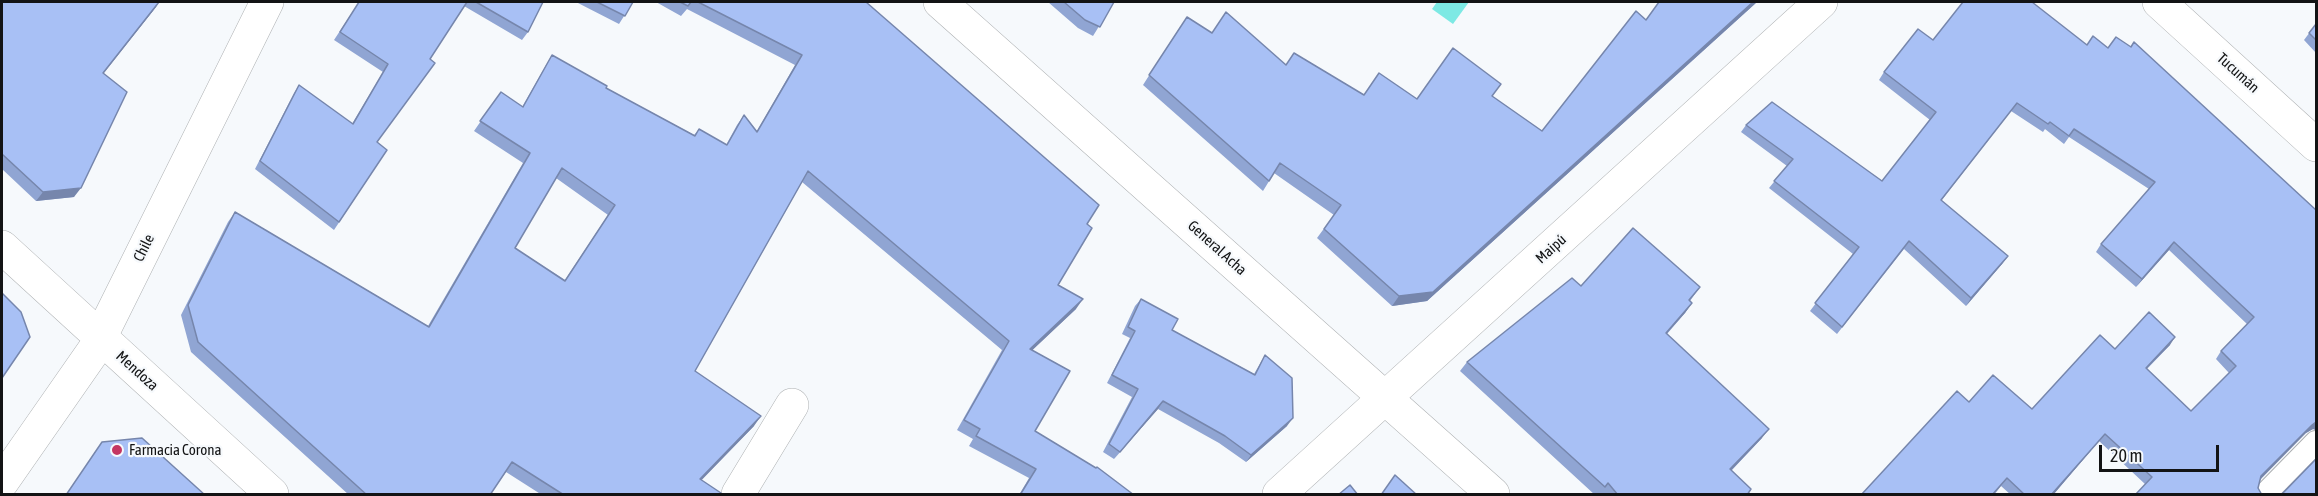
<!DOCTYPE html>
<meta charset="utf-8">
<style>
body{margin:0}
#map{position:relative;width:2318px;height:496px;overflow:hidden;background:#f6f9fc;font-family:"Asap Condensed",sans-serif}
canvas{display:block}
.frame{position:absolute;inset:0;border:3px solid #131415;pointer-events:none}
.scale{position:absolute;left:2099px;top:445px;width:120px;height:27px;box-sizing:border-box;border:3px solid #131415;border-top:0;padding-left:8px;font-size:18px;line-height:21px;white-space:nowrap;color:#131415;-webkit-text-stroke:4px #f6f9fc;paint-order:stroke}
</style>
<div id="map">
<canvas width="2318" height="496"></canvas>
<div class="frame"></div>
<div class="scale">20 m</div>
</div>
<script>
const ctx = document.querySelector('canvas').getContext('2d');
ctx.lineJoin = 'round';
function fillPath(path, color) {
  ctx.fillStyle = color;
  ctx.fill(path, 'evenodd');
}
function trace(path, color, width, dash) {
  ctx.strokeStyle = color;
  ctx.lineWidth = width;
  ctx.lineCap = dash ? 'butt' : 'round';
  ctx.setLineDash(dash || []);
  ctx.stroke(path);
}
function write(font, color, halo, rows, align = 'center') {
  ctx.font = font + ' "Asap Condensed",sans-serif';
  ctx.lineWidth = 4.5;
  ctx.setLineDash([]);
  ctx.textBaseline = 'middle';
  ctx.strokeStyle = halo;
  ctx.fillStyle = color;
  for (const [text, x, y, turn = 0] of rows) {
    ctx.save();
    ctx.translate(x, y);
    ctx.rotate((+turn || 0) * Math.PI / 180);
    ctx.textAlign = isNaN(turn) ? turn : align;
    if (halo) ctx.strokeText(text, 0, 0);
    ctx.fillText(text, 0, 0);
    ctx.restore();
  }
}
const water = new Path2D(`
 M1437,2h32l-16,22 -21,-15z`);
const service = new Path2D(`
 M2266,493l50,-51`);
const minor = new Path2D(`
 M940,2l553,492
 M2159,2l157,143
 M2,247l270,247
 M2,482l92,-132 173,-348
 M738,494l54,-89
 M1279,494l542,-492`);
const wall = new Path2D(`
 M2,2l154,5 -53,66 -29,124 -38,4 -34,-32z
 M359,2h184l-15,30 -6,8 -58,-34 -87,136 10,8 -53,80 -79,-61 39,-76 5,-8 53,39 31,-52 -49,-32z
 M576,2h57l-14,22z
 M656,2h210l221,222 -29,61 18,24 -44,41 3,81 99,64h-115l10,-17 -60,-32 4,-7 -16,-9 45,-80 -200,-168 -107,189 59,55 -53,54 23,15h-182l-36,-23 -16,23h-141l-158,-143 -10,-37 47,-93 7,-10 193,114 95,-163 -49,-32 27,-39 21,15 24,-42 6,-10 54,33 88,47 5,-6 27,16 11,-20 7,-10 13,16 38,-66 -108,-56 -6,7zM556,178l52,37 -43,65 -50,-32z
 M1048,2h66l-21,34 -15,-8z
 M1659,2h98l-330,299 -35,5 -75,-68 17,-23 -60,-42 -11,18 -120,-106 37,-58 106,38 8,-12 70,42 53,4 75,-3 50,35 104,-111z
 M2316,24v29l-12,-13z
 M1933,40l154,5 21,3 22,-1 4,-5 182,168v220l-3,-1 -7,4 -161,51 -46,-43 -46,54h-42l-10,-9 -7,9h-133l108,-93 63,7 83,-60 55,-4 -23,24 44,42 38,-38 -13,-14 5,-8 26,-27 -78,-74 -33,37 -40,-35 5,-8 48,-55 -80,-52 -5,7 -19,-15 -2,3 -32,-21 -70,90 67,55 -6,8 -36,42 -62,-57 -67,85 -27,-23 43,-57 -84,-66 18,-22 -46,-34 5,-7 136,56 48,-61 -51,-40 5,-8z
 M1581,286l119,1 -10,14 2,2 -7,10 -18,21 95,104 -31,33 20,18 -3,6h-145l-2,-2 -1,2h-5l-135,-124 7,-9z
 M1141,299l31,31 82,44 11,-19 22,71 -41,36 -27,-19 -61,-34 -44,50 -11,-7 29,-55 -25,-14 23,-45 -8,-4 13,-28z`);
const shadedWall = new Path2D(`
 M159,2l-3,5 -60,76 7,-10z
 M1753,2h4l-330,299 -35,5 7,-10z
 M81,188l-7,9 -38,4 7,-9z
 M2174,242l-5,8 -33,37 6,-8z
 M2008,256l-6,8 -36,42 5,-8z
 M1083,299l-7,10 -53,50 7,-10z
 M1692,303l-7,10 -26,29 7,-9z
 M2175,337l-5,8 -30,30 6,-7z
 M1163,401l-5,8 -44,50 6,-7z
 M761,416l-7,10 -61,63 7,-10z
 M1293,418l-6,8 -41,36 5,-7z
 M2316,422v8l-3,-1 -7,4 -50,51 5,-8 51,-51z
 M1769,429l-7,9 -39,41 7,-10z
 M2105,434l-6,7 -46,54h-2z`);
const building = new Path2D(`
 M2,2h157l-56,71 24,19 -46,96 -38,4 -41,-38z
 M359,2h108l-37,57 5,4 -58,79 10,8 -48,72 -79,-61 39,-76 54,39 35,-60 -48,-32z
 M476,2h67l-15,30z
 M597,2h36l-8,14z
 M680,2h11l-3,4z
 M698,2h168l233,203 -12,19 5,4 -34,57 25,14 -53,50 40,22 -35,60 61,37 1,-1 37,28h-114l16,-26 -60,-33 4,-7 -16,-9 45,-79 -201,-170 -113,200 66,45 -61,63 24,16h-160l-52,-33 -22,33h-123l-169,-153 -10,-37 47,-93 194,115 101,-174 -50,-32 21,-29 22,15 29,-52 55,31 -1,2 89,48 4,-7 28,16 17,-30 13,17 45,-77zM562,168l53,37 -50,76 -50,-33z
 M1064,2h50l-14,25 -15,-7z
 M1659,2h94l-320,290 -34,4 -75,-67 17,-24 -61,-42 -11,18 -120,-106 38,-58 25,16 14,-21 60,53 8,-12 70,42 15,-22 38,26 36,-51 48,36 -9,12 50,35 94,-120 10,9z
 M1963,2h69l55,43 6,-9 15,12 8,-11 15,10 3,-5 182,168v212l-4,3 -51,51 -3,12 4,7h-127l17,-18 -47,-43 -54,61h-26l-18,-17 -15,17h-131l96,-104 12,11 24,-27 39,34 68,-74 15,14 34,-37 26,25 -29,31 45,43 45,-45 -15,-15 33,-34 -80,-75 -32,37 -41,-35 54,-62 -81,-53 -5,7 -19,-14 -2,2 -31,-21 -76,97 67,56 -37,42 -62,-57 -67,86 -27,-24 44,-56 -85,-66 19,-22 -47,-34 26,-23 110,79 54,-69 -52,-40 34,-43 15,11z
 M2316,24v16l-7,-7z
 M1633,228l67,59 -11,13 3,3 -26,30 103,96 -39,40 21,20 -4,6h-129l-10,-12 -3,4 -138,-125 105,-84 9,8z
 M2,293l19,19 9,25 -28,41z
 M1141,299l37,20 -6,11 83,45 10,-20 27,23 1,40 -42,37 -26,-19 -62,-35 -43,51 -11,-8 29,-55 -26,-14 23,-44 -7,-4z
 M142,438l63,57h-139l36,-53z
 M2316,459v36h-35z
 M1395,475l22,20h-36z
 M1350,485l8,10h-20z`);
const markers = [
 [117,450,6,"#c43662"]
];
const streetNames = [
 ["Tucumán",2238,73,42],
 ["Chile",144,248,-64],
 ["General Acha",1217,248,42],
 ["Maipú",1551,249,-42],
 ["Mendoza",137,371,42]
];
const poiNames = [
 ["Farmacia Corona",129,450]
];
fillPath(water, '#7de9e4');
trace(service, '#adb0b2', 24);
trace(minor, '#adb0b2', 34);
trace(service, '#fff', 22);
trace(minor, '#fff', 33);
fillPath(wall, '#90a5d3');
fillPath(shadedWall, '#7686ac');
fillPath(building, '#a8c0f5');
trace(building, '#7686ac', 1.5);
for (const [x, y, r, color] of markers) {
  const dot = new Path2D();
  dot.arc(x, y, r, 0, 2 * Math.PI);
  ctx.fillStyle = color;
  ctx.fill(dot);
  trace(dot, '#f6f9fc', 2);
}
write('15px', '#131415', '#f6f9fc', streetNames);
write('15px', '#131415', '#f6f9fc', poiNames, 'left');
</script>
